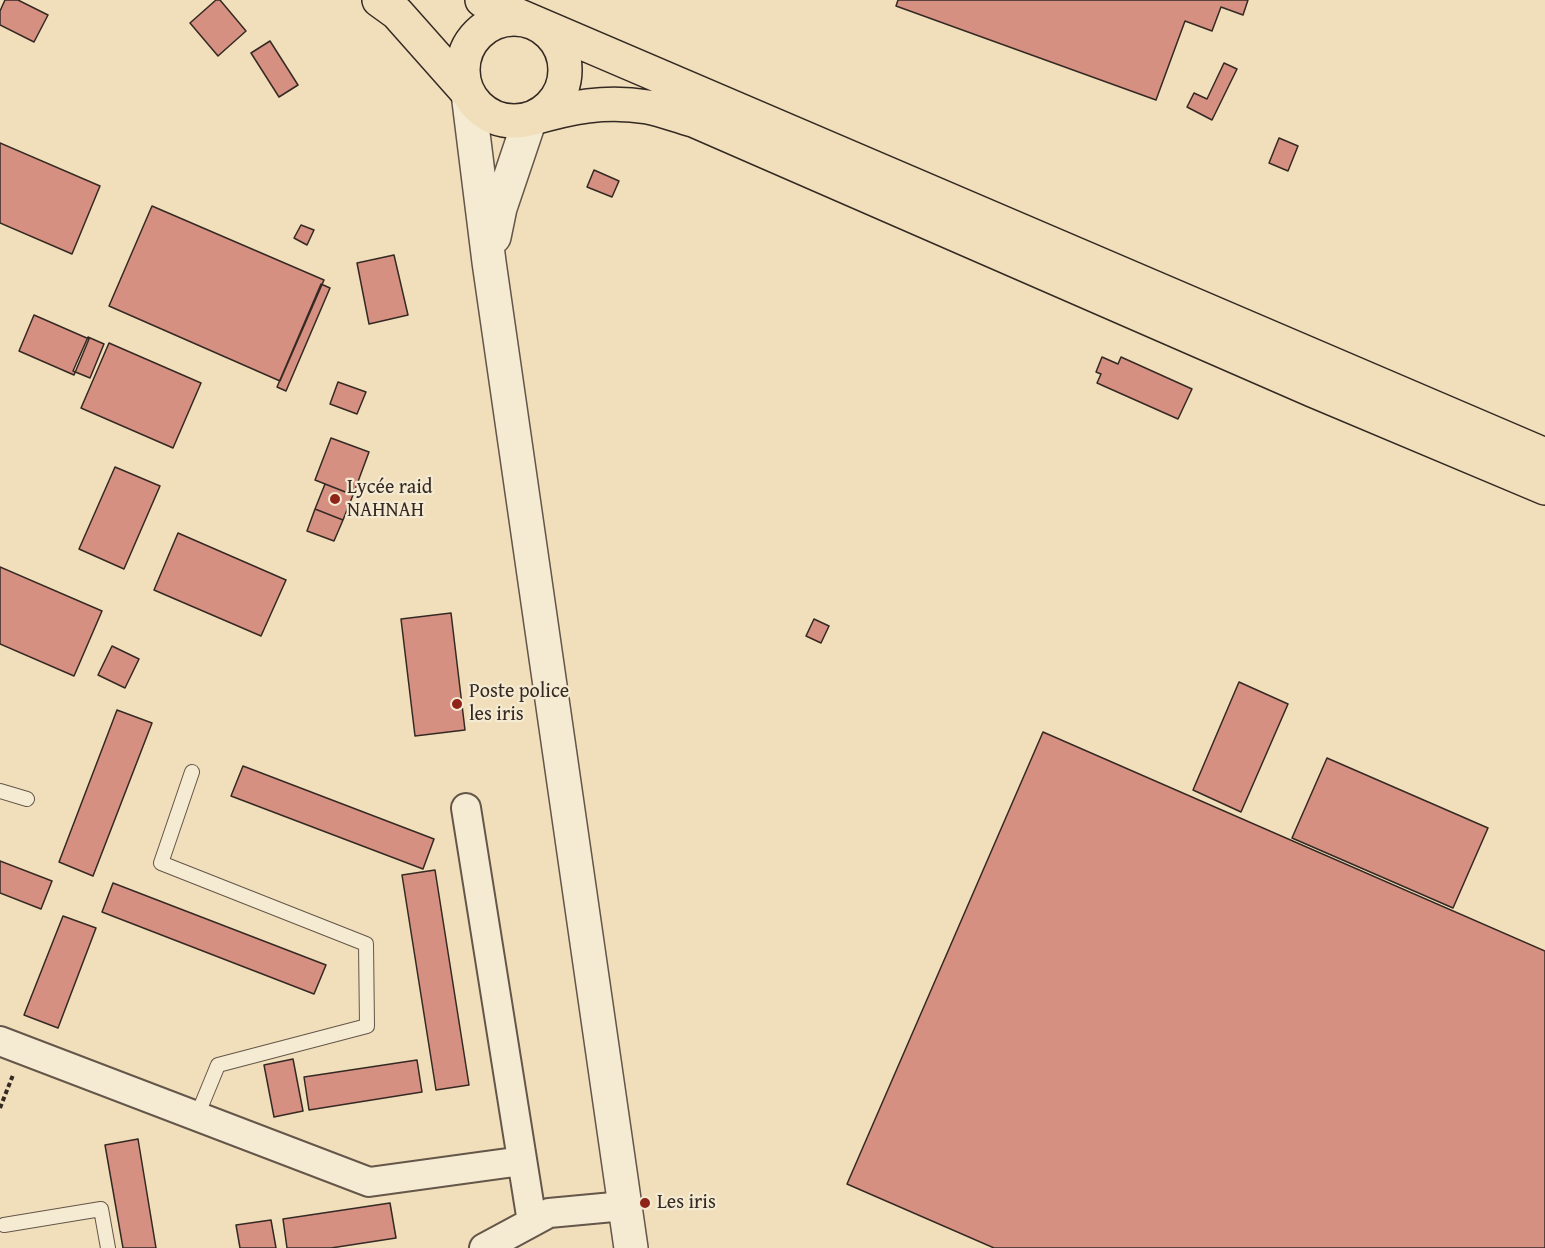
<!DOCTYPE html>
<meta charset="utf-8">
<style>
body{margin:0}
canvas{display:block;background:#f0dfba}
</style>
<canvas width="1545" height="1248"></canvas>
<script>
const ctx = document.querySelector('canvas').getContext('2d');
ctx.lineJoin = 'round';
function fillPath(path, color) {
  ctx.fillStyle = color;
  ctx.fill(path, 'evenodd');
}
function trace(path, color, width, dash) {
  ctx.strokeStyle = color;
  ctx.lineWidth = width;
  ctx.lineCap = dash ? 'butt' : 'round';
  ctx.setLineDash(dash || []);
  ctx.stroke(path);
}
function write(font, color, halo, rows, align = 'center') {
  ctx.font = font + ' "Gentium Book Plus",serif';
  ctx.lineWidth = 4.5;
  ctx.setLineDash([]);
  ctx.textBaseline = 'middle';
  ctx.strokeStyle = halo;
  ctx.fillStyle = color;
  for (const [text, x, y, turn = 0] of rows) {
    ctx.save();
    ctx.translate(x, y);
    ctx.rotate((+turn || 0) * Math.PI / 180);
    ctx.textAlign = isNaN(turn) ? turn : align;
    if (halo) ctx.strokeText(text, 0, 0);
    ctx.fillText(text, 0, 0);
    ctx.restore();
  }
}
const building = new Path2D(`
 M5,0h13l30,15 -14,27 -34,-17v-14z
 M216,0h4l26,31 -28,25 -28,-33z
 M898,0h350l-5,15 -22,-8 -9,24 -27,-10 -29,79 -260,-94z
 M270,41l28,44 -19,12 -28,-44z
 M1224,63l13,6 -25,51 -25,-13 7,-14 13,6z
 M1279,138l19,8 -10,25 -19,-8z
 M0,143l100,43 -28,68 -72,-31z
 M594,170l25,11 -7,16 -25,-10z
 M152,206l172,74 -44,101 -171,-75z
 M301,225l13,5 -7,15 -13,-7z
 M394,255l14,60 -39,9 -12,-61z
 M321,284l9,4 -44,103 -9,-4z
 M34,315l55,24 -15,36 -55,-24z
 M88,337l16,7 -14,34 -17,-7z
 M109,343l92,40 -28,65 -92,-40z
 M1102,357l16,7 3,-7 71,32 -14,30 -81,-36 4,-9 -5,-2z
 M338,382l28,10 -9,22 -27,-10z
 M331,438l38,14 -16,43 -38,-15z
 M115,467l45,19 -36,83 -45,-20z
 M325,484l28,11 -10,25 -28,-11z
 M315,509l28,11 -9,21 -27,-10z
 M178,533l108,47 -25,56 -107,-46z
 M0,567l102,44 -28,65 -74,-32z
 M451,613l14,117 -50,6 -14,-117z
 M814,619l15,7 -8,17 -15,-7z
 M112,646l27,13 -14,29 -27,-13z
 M1239,682l49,22 -47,108 -48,-22z
 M117,710l35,13 -59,153 -34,-14z
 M1043,732l502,219v297h-551l-147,-64z
 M1327,758l161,70 -35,80 -161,-70z
 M243,766l191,73 -11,30 -192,-73z
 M0,861l52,20 -11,28 -41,-16z
 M435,870l34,215 -33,5 -34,-215z
 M113,883l213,82 -12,29 -212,-82z
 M63,916l33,12 -38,100 -34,-13z
 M293,1059l10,52 -29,6 -10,-52z
 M417,1060l5,32 -113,18 -5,-33z
 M138,1139l18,109h-33l-18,-103z
 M390,1203l6,35 -65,10h-44l-4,-29z
 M271,1220l5,28h-36l-4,-23z`);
const path = new Path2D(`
 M0,1108l13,-33`);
const service = new Path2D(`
 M192,772l-31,91 205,81 1,82 -149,39 -21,51
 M0,791l27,8
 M4,1225l97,-16 7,39`);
const minor = new Path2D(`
 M466,808l66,414
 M0,1041l369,141 153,-21
 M484,1248l65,-35 75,-7`);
const tertiary = new Path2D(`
 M468,93l21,169 142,986
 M494,237l6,-29 30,-89`);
const trunk = new Path2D(`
 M379,0l18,13 71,80
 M482,0l1063,455
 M463 70a51 51 0 1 1 102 0a51 51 0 1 1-102 0Z
 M530,119c41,-12 75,-19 118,-12 15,3 30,9 45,13l619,270 233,98`);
const markers = [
 [335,499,6,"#8f2418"],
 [457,704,6,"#8f2418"],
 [645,1203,6,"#8f2418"]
];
const poiNames = [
 ["Lycée raid",347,488],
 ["NAHNAH",347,511],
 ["Poste police",469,692],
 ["les iris",469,715],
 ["Les iris",657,1203]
];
fillPath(building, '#d59081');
trace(building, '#352923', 1.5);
trace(service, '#645649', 16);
trace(minor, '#645649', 32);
trace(tertiary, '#645649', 36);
trace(trunk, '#352923', 36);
trace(path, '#352923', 4, [4.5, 3]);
trace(service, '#f5ead2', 14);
trace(minor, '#f5ead2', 28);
trace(tertiary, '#f5ead2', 33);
trace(trunk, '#f0dfba', 33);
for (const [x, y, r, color] of markers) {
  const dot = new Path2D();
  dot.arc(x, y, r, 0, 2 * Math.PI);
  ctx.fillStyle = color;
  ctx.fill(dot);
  trace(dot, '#f5ead2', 2);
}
write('20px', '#352923', '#f5ead2', poiNames, 'left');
</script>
